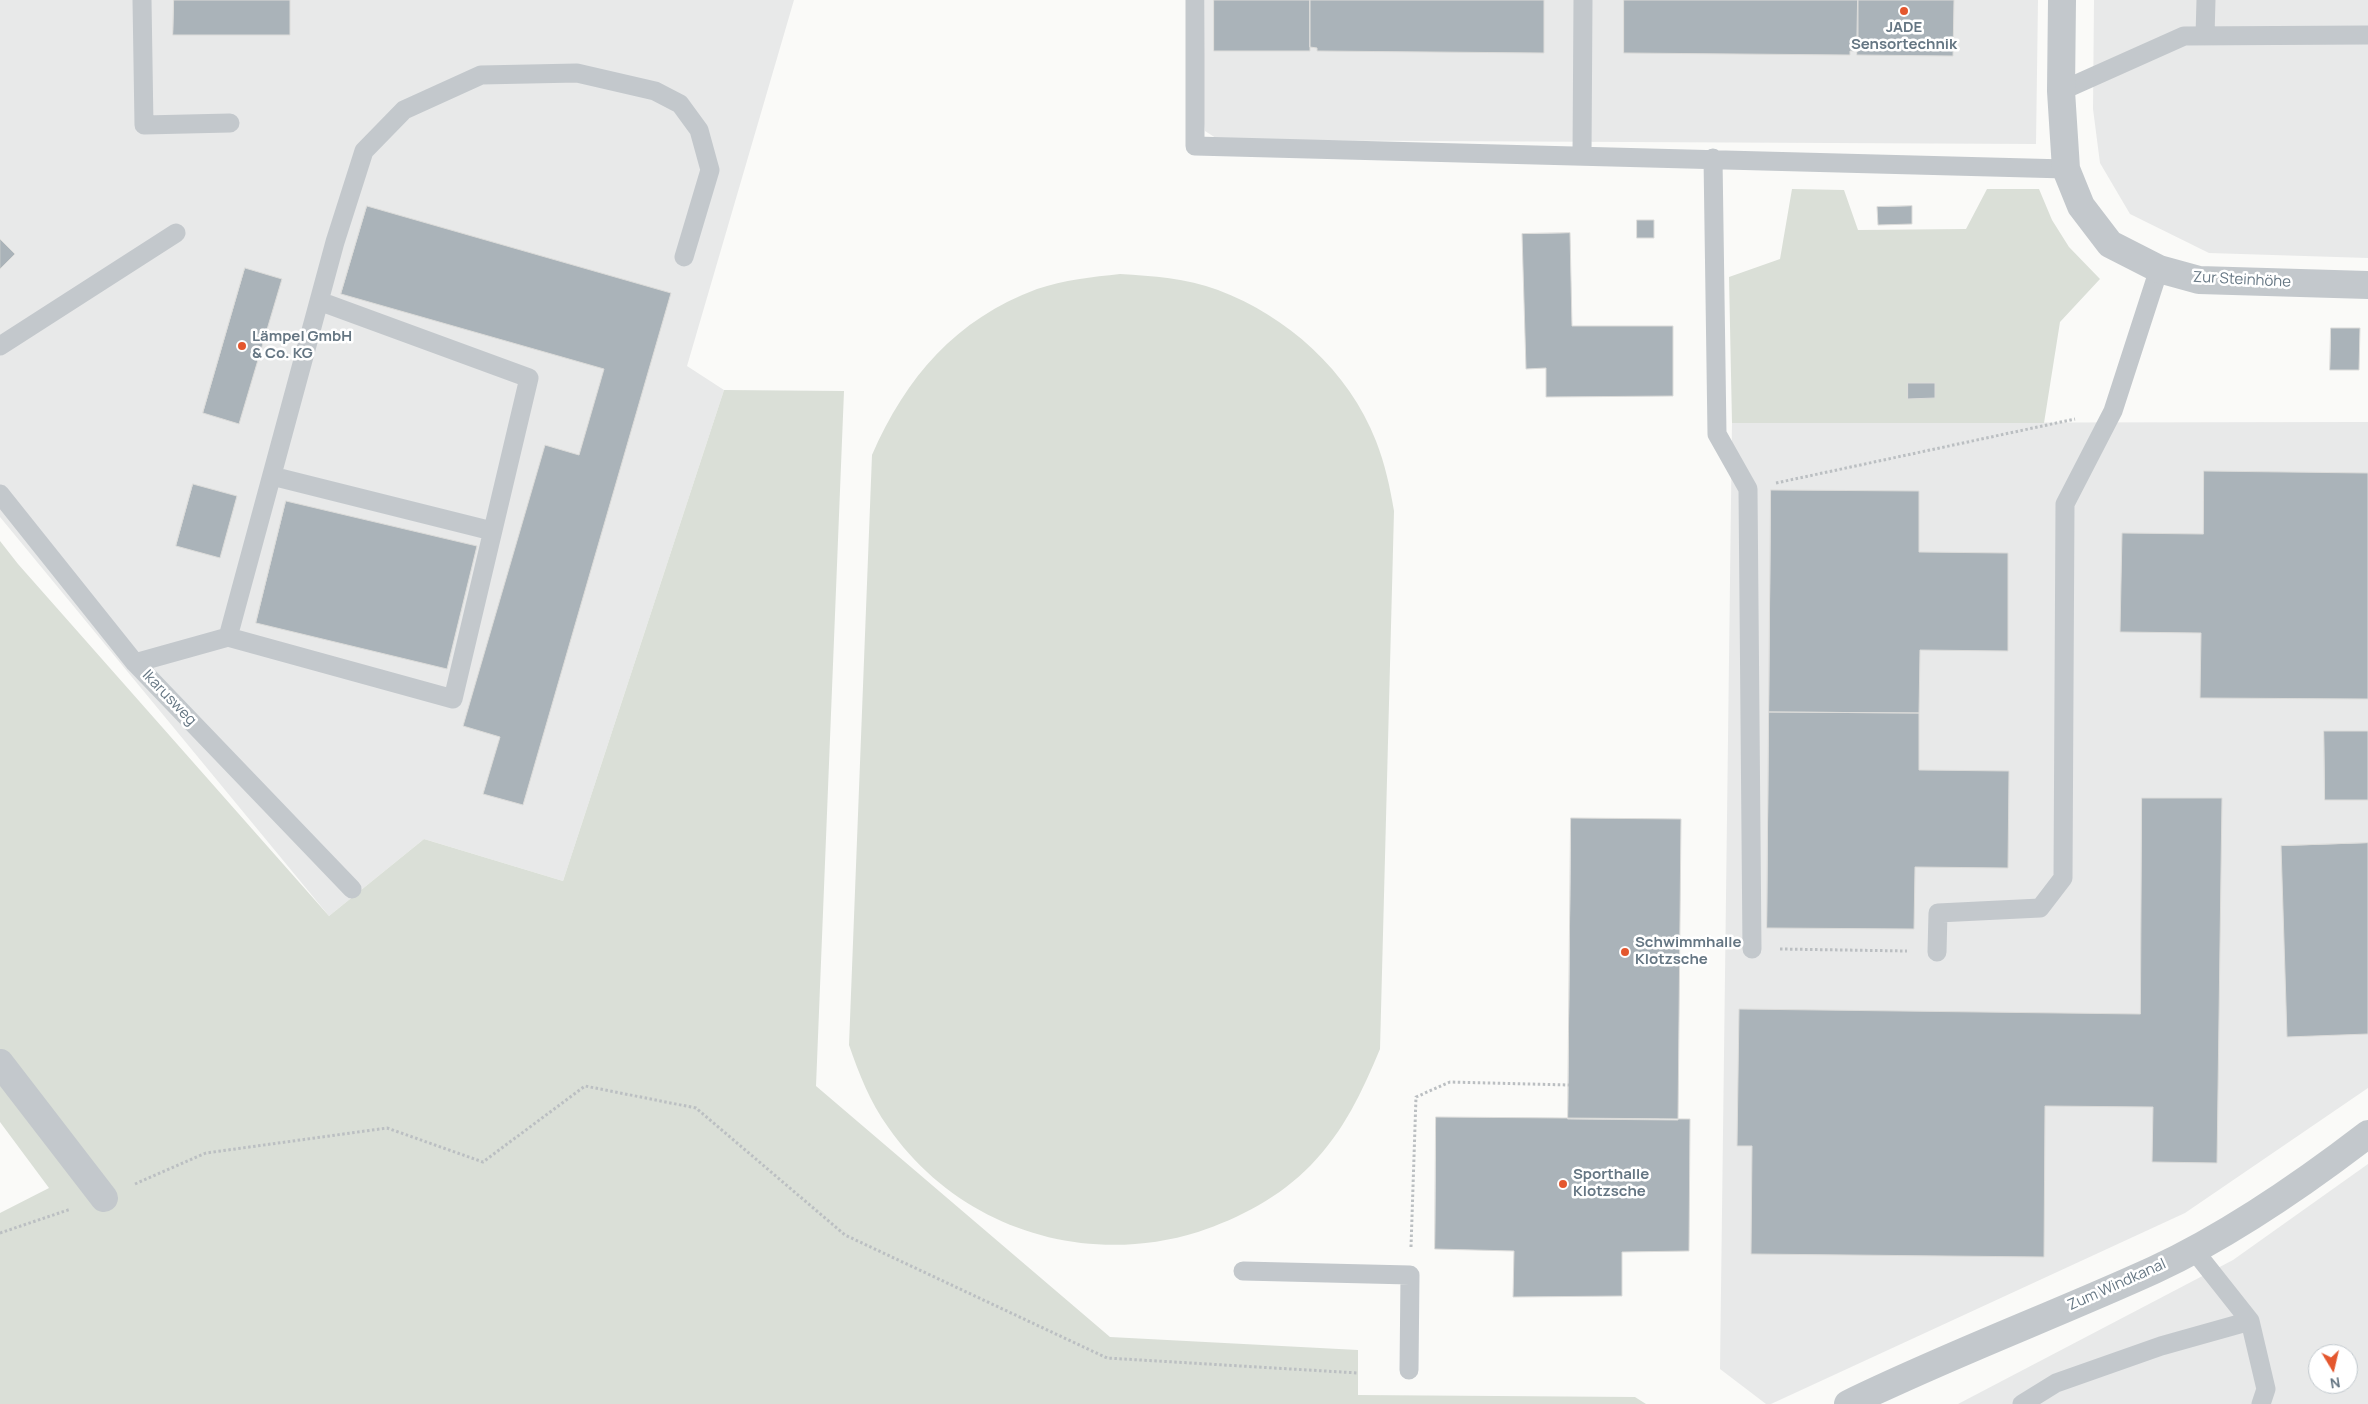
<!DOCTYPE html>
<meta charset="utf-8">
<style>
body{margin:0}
#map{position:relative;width:2368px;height:1404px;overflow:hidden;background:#fafaf8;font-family:Manrope,sans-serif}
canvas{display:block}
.north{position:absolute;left:2308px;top:1344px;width:50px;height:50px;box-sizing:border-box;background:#fff;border:1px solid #c1c8cd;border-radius:50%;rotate:171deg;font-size:14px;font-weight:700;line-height:20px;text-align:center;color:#657683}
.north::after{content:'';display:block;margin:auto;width:18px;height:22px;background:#e4572e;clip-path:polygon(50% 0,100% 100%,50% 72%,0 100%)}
</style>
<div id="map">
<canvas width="2368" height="1404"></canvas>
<div class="north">N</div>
</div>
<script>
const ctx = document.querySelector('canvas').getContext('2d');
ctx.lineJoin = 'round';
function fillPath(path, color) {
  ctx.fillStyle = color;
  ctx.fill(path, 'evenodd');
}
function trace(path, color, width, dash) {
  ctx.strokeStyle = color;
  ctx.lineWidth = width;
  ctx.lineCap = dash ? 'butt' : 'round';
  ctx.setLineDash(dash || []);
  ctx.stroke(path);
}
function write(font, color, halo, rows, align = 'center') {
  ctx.font = font + ' Manrope,sans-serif';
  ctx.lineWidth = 5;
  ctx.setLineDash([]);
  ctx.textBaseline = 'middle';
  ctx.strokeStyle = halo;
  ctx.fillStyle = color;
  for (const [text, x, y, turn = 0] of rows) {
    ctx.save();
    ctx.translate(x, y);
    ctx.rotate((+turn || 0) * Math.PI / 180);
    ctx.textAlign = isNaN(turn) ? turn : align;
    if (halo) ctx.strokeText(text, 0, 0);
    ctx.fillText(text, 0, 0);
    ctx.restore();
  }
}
const built = new Path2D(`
 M0,0h794l-107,366 37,24 -161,491 -139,-42 -95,77 -329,-399z
 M1205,0h833l-2,144 -817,-4 -14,-9 -2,-14z
 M2094,0h274v258l-159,-5 -79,-39 -30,-51 -7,-54z
 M2368,422v666l-183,125 -414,191h-5l-46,-35 12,-946z
 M2368,1164v240h-410l275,-144zM2318,1354h30v30h-30z`);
const green = new Path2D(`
 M1792,189l52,1 14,40 108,-1 21,-40h52l13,31 17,27 31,32 -40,43 -16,101h-312l-3,-146 51,-18z
 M1120,274c33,2 66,4 98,16 69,26 131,81 158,151 9,23 14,46 18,70l-14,538c-18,43 -36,82 -69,116 -31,32 -71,53 -113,67 -115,36 -241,-5 -310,-105 -18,-25 -29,-53 -39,-82l23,-590c34,-78 84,-136 165,-166 27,-9 55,-12 83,-15z
 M724,390l120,1 -28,695 294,251 248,13v45l277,2 11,7h-1646v-191l49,-25 -49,-66v-581l18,23 311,352 95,-77 139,42z`);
const building = new Path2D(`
 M174,0h116v35h-117z
 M1214,0h96v51h-96z
 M1310,0h234v53l-227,-2v-3l-7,-1z
 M1624,0h234v51h-8v4l-226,-2z
 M1858,0h96l-1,56 -96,-1z
 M367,206l304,87 -148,512 -40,-11 17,-57 -37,-11 82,-281 34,10 25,-86 -263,-75z
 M1912,206v18l-34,1 -1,-18z
 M1637,220h17v18h-17z
 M1570,233l2,93h101v70l-127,1v-29l-20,1 -4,-135z
 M0,239l15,15 -15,15z
 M245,268l37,11 -43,145 -36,-11z
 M2331,328h29l-1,42h-29z
 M1908,383h27v15l-27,1z
 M2204,471l164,2v226l-168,-1 1,-65 -81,-1 2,-99 81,1z
 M193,484l44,12 -17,62 -44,-12z
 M1771,490l148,1v61l89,1v98l-88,-1 -1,63 -150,-1z
 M286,501l191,45 -30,123 -191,-46z
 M1769,712l150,1v57l90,1 -1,97 -93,-1 -1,62 -147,-1z
 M2324,731h44v69h-43z
 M2142,798h80l-5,365 -65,-1 1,-55 -108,-1 -1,151 -293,-3 1,-108h-15l2,-137 401,5z
 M1571,818l110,1 -3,301 -110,-1z
 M2368,843v191l-81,3 -6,-191z
 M1436,1117l254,2 -1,132 -67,1v44l-109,1 1,-46 -79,-2z`);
const path = new Path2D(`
 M1776,483l299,-64
 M1780,949l127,2
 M135,1184l71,-31 181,-25 96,34 102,-76 111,22 149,127 262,123 251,15
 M0,1233l71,-24
 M1411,1247l5,-150 34,-15 119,3`);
const lane = new Path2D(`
 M142,0l2,125 86,-2
 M1195,0v146l871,23
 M2205,36l1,-36
 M2061,91l123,-55 184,-1
 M1582,155l1,-155
 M1713,158l4,276 31,55 4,460
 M0,346l176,-113
 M272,476l220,55
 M0,494l135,169 217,226
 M228,637l225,62 76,-321 -210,-77
 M135,663l93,-26 107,-395 29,-91 40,-41 77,-35 96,-2 78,18 25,13 19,26 11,40 -26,87
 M1937,952l1,-39 102,-5 23,-30 2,-374 48,-93 46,-142
 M2193,1249l57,72 16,68 -5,15
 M1243,1271l167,4 -1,95
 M2022,1404l34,-21 105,-37 89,-25`);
const street = new Path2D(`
 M2062,0l-1,91 5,78 15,37 29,38 49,25 40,11 169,5
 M0,1063l104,135
 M1848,1404c100,-49 205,-88 306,-134 75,-35 149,-86 214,-136`);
const markers = [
 [1904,11,5,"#e4572e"],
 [242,346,5,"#e4572e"],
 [1625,952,5,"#e4572e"],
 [1563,1184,5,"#e4572e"]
];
const poiNames = [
 ["JADE",1904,28,"center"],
 ["Sensortechnik",1904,45,"center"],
 ["Lämpel GmbH",252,337],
 ["& Co. KG",252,354],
 ["Schwimmhalle",1635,943],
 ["Klotzsche",1635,960],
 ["Sporthalle",1573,1175],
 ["Klotzsche",1573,1192]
];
const streetNames = [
 ["Zur Steinhöhe",2242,280,3],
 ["Ikarusweg",169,698,46],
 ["Zum Windkanal",2117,1285,-24]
];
fillPath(built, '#e8e9e9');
fillPath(green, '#dadfd7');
fillPath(building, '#aab3b9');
trace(building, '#dcdcda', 1);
trace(path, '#bbbfc2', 3, [2.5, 2.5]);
trace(lane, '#c3c8cc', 19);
trace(street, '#c3c8cc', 28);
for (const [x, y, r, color] of markers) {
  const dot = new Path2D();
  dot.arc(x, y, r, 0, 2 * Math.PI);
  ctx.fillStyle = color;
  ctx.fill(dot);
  trace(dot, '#fff', 2);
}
write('bold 15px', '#657683', '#fff', poiNames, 'left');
write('15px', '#657683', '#fff', streetNames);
</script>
